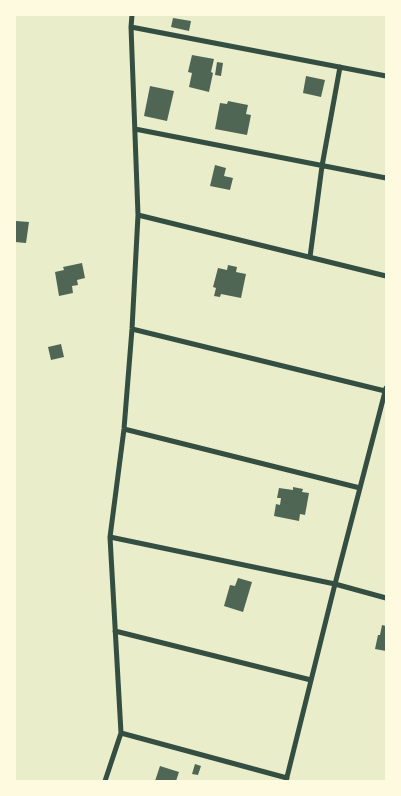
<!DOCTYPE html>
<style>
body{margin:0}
#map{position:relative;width:401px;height:796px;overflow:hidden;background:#e9edc9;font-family:Rubik,sans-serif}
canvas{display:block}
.frame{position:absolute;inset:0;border:16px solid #fefae0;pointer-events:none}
</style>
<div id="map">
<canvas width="401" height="796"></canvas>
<div class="frame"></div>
</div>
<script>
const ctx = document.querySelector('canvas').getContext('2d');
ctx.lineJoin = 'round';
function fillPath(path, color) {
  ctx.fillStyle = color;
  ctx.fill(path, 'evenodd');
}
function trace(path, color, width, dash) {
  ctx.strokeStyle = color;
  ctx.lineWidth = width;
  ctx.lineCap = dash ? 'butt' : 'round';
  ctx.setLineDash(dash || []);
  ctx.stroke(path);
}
const building = new Path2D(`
 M173,18l18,3 -2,10 -18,-4z
 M192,55l22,4 -3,13 2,1 -4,19 -20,-5 3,-14 -4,-1z
 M217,62l6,1 -2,13 -6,-1z
 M306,76l19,4 -4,17 -18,-4z
 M150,86l24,5 -7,30 -23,-5z
 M228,101l20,4 -2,9 5,1 -4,20 -32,-6 5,-26 7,1z
 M215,165l11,3 -2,8 9,2 -3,12 -20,-4z
 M16,221l13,1 -3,21 -11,-1z
 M82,263l3,15 -8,2 1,5 -6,1 1,7 -14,3 -4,-24 9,-2 -1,-3z
 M228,265l9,2 -1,5 10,2 -5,24 -20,-4 -1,3 -6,-1 2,-8 -3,-1 5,-19 9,2z
 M61,344l3,13 -13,3 -3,-13z
 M293,487l10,2 -1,3 7,1 -4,22 -5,-1 -1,7 -25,-5 2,-12 4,1 1,-7h-4l2,-10 14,2z
 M238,578l14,4 -9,30 -19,-6 6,-21 5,1z
 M382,625l4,1v25l-11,-2 3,-14h2z
 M195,764l6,2 -3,9 -6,-1z
 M160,766l19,6 -3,9h-21z`);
const minor = new Path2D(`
 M131,27l255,49
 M135,129l251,49
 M138,215l248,61
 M310,257l12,-91 18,-99
 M132,329l253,62
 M124,429l236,59
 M110,537l225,47 51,14
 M115,631l196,49
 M121,733l166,45
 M105,781l16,-48 -11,-196 14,-108 8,-100 6,-114 -7,-188 1,-12
 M286,781l49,-197 51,-196`);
fillPath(building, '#4f6655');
trace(minor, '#344e41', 5);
</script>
